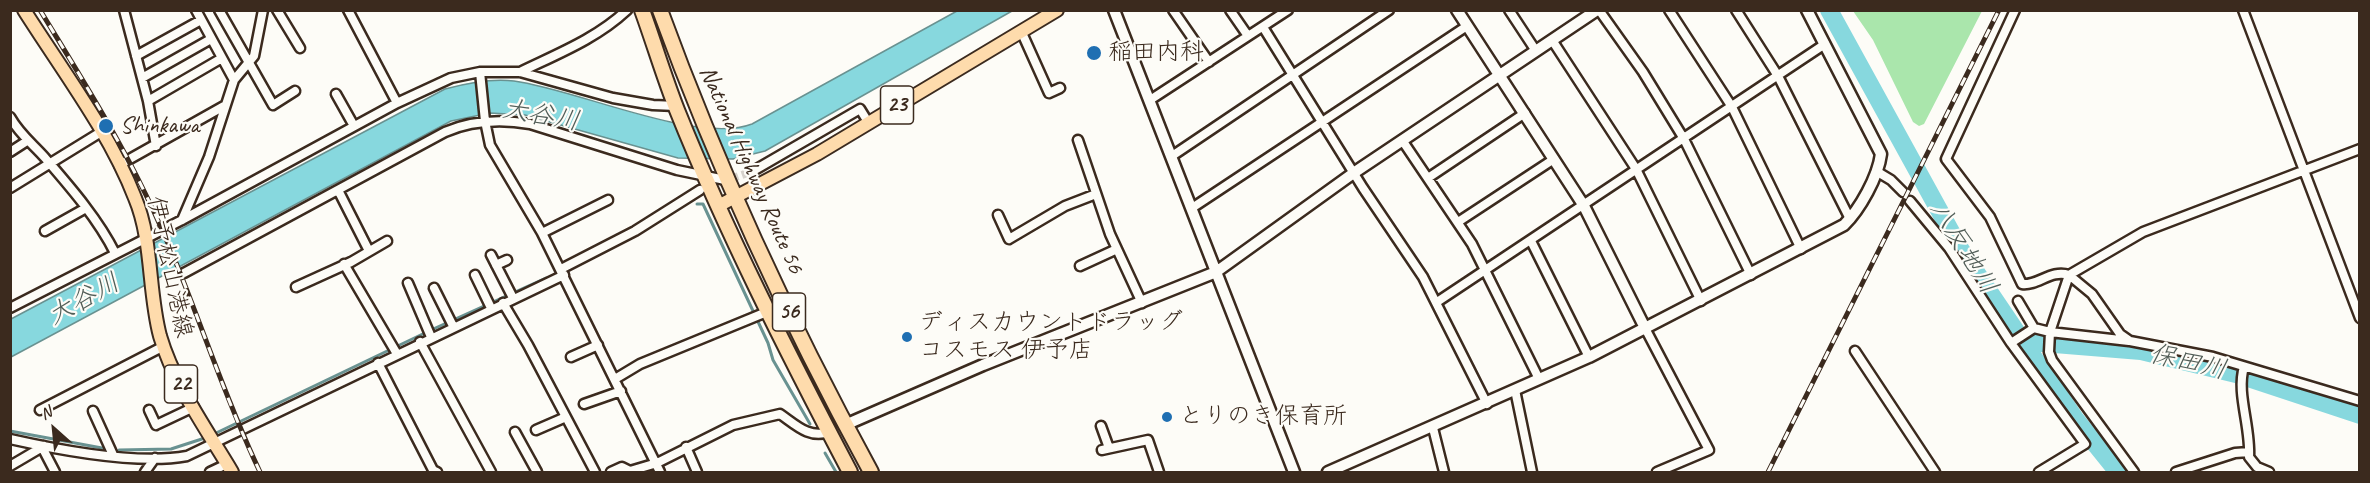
<!DOCTYPE html>
<meta charset="utf-8">
<style>
body{margin:0}
#map{position:relative;width:2370px;height:483px;overflow:hidden;background:#fdfcf7;font-family:Caveat,sans-serif}
canvas{display:block}
.frame{position:absolute;inset:0;border:12px solid #3b2a1e;pointer-events:none}
.north{position:absolute;left:24px;top:399px;width:60px;height:60px;-webkit-text-stroke:4px #fdfcf7;paint-order:stroke;rotate:333deg;font-size:16px;font-weight:700;line-height:24px;text-align:center;color:#3b2a1e}
.north::after{content:'';display:block;margin:auto;width:21px;height:27px;background:#3b2a1e;clip-path:polygon(50% 0,100% 100%,50% 72%,0 100%)}
</style>
<div id="map">
<canvas width="2370" height="483"></canvas>
<div class="frame"></div>
<div class="north">N</div>
</div>
<script>
const ctx = document.querySelector('canvas').getContext('2d');
ctx.lineJoin = 'round';
function fillPath(path, color) {
  ctx.fillStyle = color;
  ctx.fill(path, 'evenodd');
}
function trace(path, color, width, dash) {
  ctx.strokeStyle = color;
  ctx.lineWidth = width;
  ctx.lineCap = dash ? 'butt' : 'round';
  ctx.setLineDash(dash || []);
  ctx.stroke(path);
}
function write(font, color, halo, rows, align = 'center') {
  ctx.font = font + ' Caveat,"Klee One",sans-serif';
  ctx.lineWidth = 4.5;
  ctx.setLineDash([]);
  ctx.textBaseline = 'middle';
  ctx.strokeStyle = halo;
  ctx.fillStyle = color;
  for (const [text, x, y, turn = 0] of rows) {
    ctx.save();
    ctx.translate(x, y);
    ctx.rotate((+turn || 0) * Math.PI / 180);
    ctx.textAlign = isNaN(turn) ? turn : align;
    if (halo) ctx.strokeText(text, 0, 0);
    ctx.fillText(text, 0, 0);
    ctx.restore();
  }
}
const green = new Path2D(`
 M1853,11h129l-58,113 -5,2 -6,-4 -40,-82z`);
const water = new Path2D(`
 M957,11h55l-247,140 -32,8 -55,-1 -153,-43 -35,-2 -39,8 -440,236v-38l434,-230c22,-6 46,-11 69,-8 62,8 183,64 238,43z`);
const stream = new Path2D(`
 M697,204h6l65,139 5,17 37,64
 M10,431l92,17
 M214,434l217,-104 115,-52
 M119,450l52,-1 37,-12
 M825,453l11,19`);
const river = new Path2D(`
 M1829,10l132,240 115,170 42,52
 M2018,334l12,8 111,9 95,23 124,41`);
const minorTunnel = new Path2D(`
 M708,187l45,-16`);
const minor = new Path2D(`
 M124,10l24,91 8,45
 M196,10l38,70
 M219,10l54,95 22,-14
 M277,10l23,38
 M348,10l49,93
 M1173,10l36,52
 M1230,10l18,26
 M1509,10l27,41
 M1599,10l44,62 41,67 67,136
 M1669,10l63,97 69,142
 M1736,10l42,66 72,143
 M2015,10l-69,149 44,58 32,67c16,2 29,-15 47,-9l-19,57 79,9
 M2243,10l117,308
 M1263,27l100,161 60,89 64,127
 M1022,33l27,60 11,-5
 M1552,40l84,129 65,132
 M136,56l65,-36
 M480,72l5,49 5,24 52,88 118,239
 M520,72c37,-18 76,-33 107,-62
 M142,78l69,-39
 M336,94l18,32
 M1150,100l138,-90
 M148,101l74,-43
 M10,117c10,18 24,28 36,42 25,29 52,60 69,94
 M1078,140l32,94 32,69
 M1402,140l70,104 67,135
 M2360,149l-217,83 -74,43 23,19 28,40 10,7 83,16 147,44
 M10,152l17,-11
 M1172,156l217,-146
 M119,165l105,-59
 M753,171l107,-62 8,13
 M1876,171l15,9 12,12
 M1428,178l97,-65
 M10,188l91,-56
 M338,190l31,61
 M1910,201l39,47 62,95 74,101 -46,28
 M1192,208l275,-182
 M998,215l11,24 56,-33 31,-12
 M182,220l27,-63 25,-77 20,-24 9,-46
 M1458,222l96,-63
 M45,231l41,-23
 M542,233l66,-33
 M1531,241l58,116
 M491,255l22,43
 M344,264l53,90
 M496,265l11,-5
 M1080,266l37,-17
 M561,269l74,-38 65,-41
 M184,273l261,-141c28,-12 55,-13 85,-8l147,46 53,11
 M475,275l16,33
 M408,283l23,54
 M296,287l55,-25 36,-21
 M434,288l19,38
 M2018,301l16,27 16,4 -1,20 3,8 82,112
 M1437,302l388,-258
 M503,303l25,42 67,127
 M10,308l172,-88 215,-117 54,-25 29,-6h40l93,26 40,7 23,1
 M1646,330l63,120 -52,22
 M420,342l71,130
 M2011,343l23,-15
 M1855,351l80,121
 M571,357l27,-12
 M378,363l55,107 4,2
 M2244,367c-8,26 7,60 5,90l8,10 12,5
 M615,379l25,-15 129,-53
 M1515,390l17,82
 M584,404l37,-13
 M40,410l124,-64
 M149,410l7,15 38,-18
 M93,411l20,44
 M1101,426l8,22
 M1433,428l11,44
 M536,430l30,-13
 M515,432l22,40
 M10,439c49,11 129,26 177,17l377,-181
 M686,447l11,25
 M43,449l12,23
 M1102,450l46,-10 11,32
 M10,466l34,-20
 M145,472l10,-14
 M210,472l17,-8
 M611,472l11,-5 8,4 27,-8 76,-38 47,-11c16,11 29,25 49,18
 M2176,472l59,-19 14,-1`);
const tertiary = new Path2D(`
 M1114,10l180,462
 M1457,10l127,196 62,124
 M845,425l138,-60 233,-93 139,-100 242,-162
 M1328,472l261,-115 255,-132c16,-16 34,-48 37,-71l-74,-144`);
const primary = new Path2D(`
 M24,10c38,60 86,123 111,188 18,43 13,93 25,138 14,48 47,94 72,136
 M720,205l97,-51 240,-144`);
const trunk = new Path2D(`
 M642,10c12,33 22,67 35,100 49,122 112,246 173,362
 M660,10c58,159 130,314 211,462`);
const rail = new Path2D(`
 M40,10c37,61 75,121 106,185 44,90 71,187 114,277
 M1768,472l231,-462`);
const markers = [
 [1094,53,8,"#1f6fb2"],
 [106,126,8,"#1f6fb2"],
 [907,337,6,"#1f6fb2"],
 [1167,417,6,"#1f6fb2"]
];
const shields = [
 [897,105,33],
 [789,312,33],
 [181,384,33]
];
const shieldNames = [
 ["23",897,105],
 ["56",789,312],
 ["22",181,384]
];
const poiNames = [
 ["稲田内科",1108,53],
 ["Shinkawa",120,126],
 ["ディスカウントドラッグ",919,323],
 ["コスモス 伊予店",919,351],
 ["とりのき保育所",1179,417]
];
const streetNames = [
 ["National Highway Route 56",751,170,66],
 ["伊予松山港線",169,267,78]
];
const waterNames = [
 ["大谷川",541,116,10],
 ["八反地川",1963,248,58],
 ["大谷川",84,300,-29],
 ["保田川",2188,363,13]
];
fillPath(green, '#aae6ac');
fillPath(water, '#87d8de');
trace(water, '#699291', 1.5);
trace(stream, '#699291', 3);
trace(river, '#87d8de', 18);
trace(minorTunnel, '#d6d2cc', 8, [8, 4]);
trace(minor, '#3b2a1e', 13);
trace(tertiary, '#3b2a1e', 15);
trace(primary, '#3b2a1e', 16);
trace(trunk, '#3b2a1e', 18);
trace(minor, '#fdfcf7', 8);
trace(tertiary, '#fdfcf7', 10);
trace(primary, '#fedbac', 12);
trace(trunk, '#fedbac', 14);
trace(rail, '#3b2a1e', 5);
trace(rail, '#fdfcf7', 3, [9]);
for (const [x, y, r, color] of markers) {
  const dot = new Path2D();
  dot.arc(x, y, r, 0, 2 * Math.PI);
  ctx.fillStyle = color;
  ctx.fill(dot);
  trace(dot, '#fdfcf7', 2);
}
for (const [x, y, w] of shields) {
  const box = new Path2D();
  box.roundRect(x - w / 2, y - 19, w, 38, 4.5);
  ctx.fillStyle = '#fdfcf7';
  ctx.fill(box);
  trace(box, '#3b2a1e', 1.5);
}
write('bold 22px', '#3b2a1e', null, shieldNames);
write('24px', '#3b2a1e', '#fdfcf7', poiNames, 'left');
write('24px', '#3b2a1e', '#fdfcf7', streetNames);
write('italic 26px', '#525e58', '#fdfcf7', waterNames);
</script>
